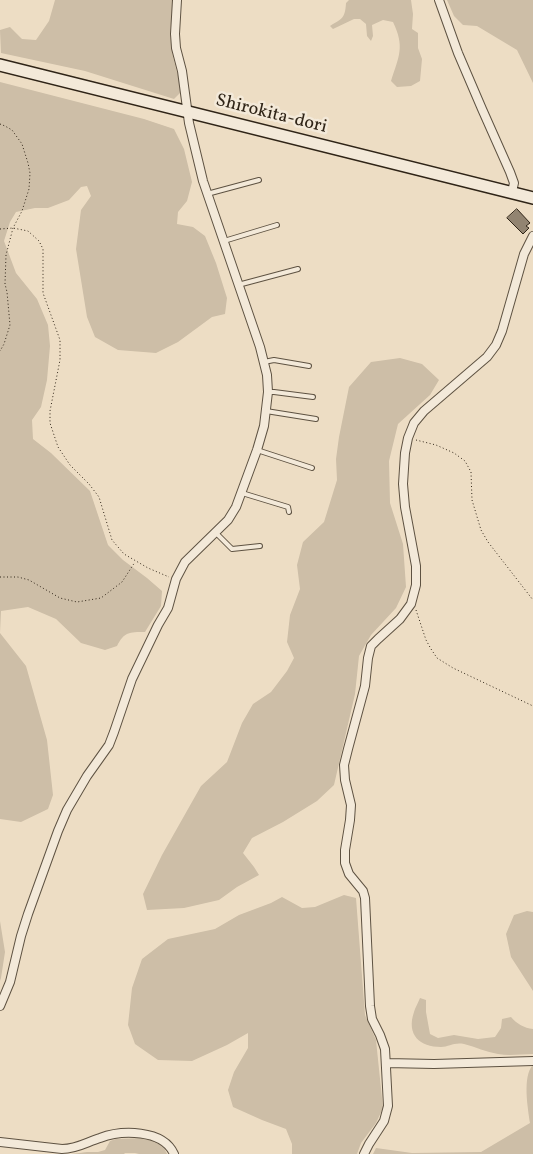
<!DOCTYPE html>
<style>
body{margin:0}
canvas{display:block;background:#edddc4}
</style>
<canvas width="533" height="1154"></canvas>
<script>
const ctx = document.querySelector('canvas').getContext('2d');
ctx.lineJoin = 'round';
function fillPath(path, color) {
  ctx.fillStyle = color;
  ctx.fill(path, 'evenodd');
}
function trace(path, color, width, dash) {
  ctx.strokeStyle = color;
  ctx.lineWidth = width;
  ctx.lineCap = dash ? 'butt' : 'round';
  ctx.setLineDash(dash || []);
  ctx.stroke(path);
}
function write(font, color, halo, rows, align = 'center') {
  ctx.font = font + ' Vollkorn,serif';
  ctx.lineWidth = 5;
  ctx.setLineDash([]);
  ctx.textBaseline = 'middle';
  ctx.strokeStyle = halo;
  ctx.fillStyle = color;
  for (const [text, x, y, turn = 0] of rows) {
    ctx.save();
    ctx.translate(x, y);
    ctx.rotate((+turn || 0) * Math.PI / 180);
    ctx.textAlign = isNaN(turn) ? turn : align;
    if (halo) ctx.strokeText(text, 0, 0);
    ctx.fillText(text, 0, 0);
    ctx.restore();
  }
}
const green = new Path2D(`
 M55,0h118l-3,35 3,22 9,34 -8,8 -89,-28 -84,-18 -1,-23 10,-3 12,12 14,1 13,-19z
 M349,0h62l2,14 -1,15 6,4v15l4,11 -2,22 -9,5 -14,1 -6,-6c8,-25 14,-34 2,-59l-10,-2 -11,5 1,11 -2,5 -4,-5 -1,-12 -6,-5h-6l-21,10 -3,-3c13,-8 15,-8 16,-23z
 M447,0h86v83l-16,-33 -40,-24 -14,-1 -9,-9z
 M0,82l144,37 30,10 10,20 8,33 -5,19 -9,11 -1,12 16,3 12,9 11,27 11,35 -2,16 -13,3 -34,25 -22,11 -38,-3 -23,-13 -8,-20 -11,-68 5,-39 10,-14 -4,-10 -6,1 -12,13 -21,8h-13l-19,4 -6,10 -6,19 12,32 21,26 11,26 2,21 -3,34 -6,27 -9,13 1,19 18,14 39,38 18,54 15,15 24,18 15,13 -1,15 -16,26c-16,0 -21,0 -28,14l-12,4 -24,-7 -25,-24 -28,-12 -27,4 -1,22 26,33 21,74 6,55 -5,14 -27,13 -21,-3z
 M400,358l22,6 17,16 -9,15 -32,29 -9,37 1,42 13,41 3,43 -10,21 -25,27 -12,21 -4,38 -21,91 -17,16 -34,21 -31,16 -9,15 11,14 5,8 -22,12 -18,13 -35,8 -37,2 -4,-16 19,-39 39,-69 26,-24 15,-39 11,-19 18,-12 16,-21 7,-13 -7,-16 3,-27 10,-26 -3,-24 6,-23 21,-20 13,-42 -1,-21 3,-22 10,-50 22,-25z
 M344,895l12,3 9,117 11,25 7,68 -7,15 -15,20 -4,11h-65v-10l-6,-15 -24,-9 -29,-13 -5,-17 6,-18 14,-24v-15l-21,12 -35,16 -34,-1 -23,-16 -7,-19 4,-37 10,-29 26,-20 47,-10 24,-14 32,-12 11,-6 20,11 13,-1z
 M527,911l6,1v79l-22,-34 -5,-23 8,-19z
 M0,921l5,31 -4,26 -1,3z
 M420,998l6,2v12l4,22 8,4 16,-3 24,4 17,-2 6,-9 1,-9 9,-2c6,7 13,11 22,12v25c-11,0 -24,2 -35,0 -12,-2 -22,-7 -34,-10 -10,-2 -15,3 -23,3 -21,0 -35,-12 -27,-35 1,-4 4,-9 6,-14z
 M533,1065v89h-160l3,-6 36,5 69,-1 49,-29c-2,-14 -8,-47 3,-58z
 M144,1138l19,8 4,8h-28l-4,-1h-10l-1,1h-53l16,-2h11l7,-2 5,-9 6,-2z`);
const building = new Path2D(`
 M517,209l13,14 -4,3 3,2 -6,6 -16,-16z`);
const path = new Path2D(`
 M0,124l5,2 7,4 10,14 6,19 2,10 -1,16 -7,22 -9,17 -7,27 -1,29 2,8 3,33 -6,19 -4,7
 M0,229l13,-1 15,3 11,10 4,8v44l17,47v20l-10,51v12l8,24 12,18 19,19 10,13 13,43 12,14 24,14 21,9
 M416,440l20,5 18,8 11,8 6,11 1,28 9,30 7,12 45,58
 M0,577h18l11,3 31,18 17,4 24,-4 21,-16 13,-20
 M416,610l10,30 5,9 6,9 16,10 80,38`);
const lane = new Path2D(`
 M207,194l52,-14
 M224,241l53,-16
 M238,285l60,-16
 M264,362l10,-2 35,6
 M268,392h6l39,5
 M266,411l50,8
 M257,450l55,18
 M242,493l46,14 1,5
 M215,532l17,17 28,-3`);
const street = new Path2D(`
 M439,0l19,53 24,56 28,63 4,11 -2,9
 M0,1006l10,-24 11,-46 7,-22 30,-83 9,-21 20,-34 22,-31 5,-13 18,-53 26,-54 10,-17 8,-29 9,-17 43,-42 8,-13 21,-57 7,-24 4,-34 -1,-17 -7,-28 -57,-166 -14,-58 -7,-52 -6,-23 -1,-14 2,-34
 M387,1063l47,1 99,-3
 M0,1142l62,7c15,0 25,-7 38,-11 21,-8 63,-9 74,16
 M364,1154l5,-10 15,-23 4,-15 -3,-57 -5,-14 -8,-16 -2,-13 -5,-108 -2,-7 -14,-17 -4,-11v-13l5,-30 1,-15 -6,-25 -1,-15 4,-16 17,-63 3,-28 3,-12 7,-7 22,-20 11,-15 5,-19v-19l-11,-59 -2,-23 2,-31 3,-15 6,-15 10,-12 63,-54 9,-12 6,-14 22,-77 9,-18`);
const secondary = new Path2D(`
 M0,65l533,133`);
const streetNames = [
 ["Shirokita-dori",271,115,14]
];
fillPath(green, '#cdbea7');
fillPath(building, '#928471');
trace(building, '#2f2417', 1);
trace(lane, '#5e5242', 6);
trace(street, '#5e5242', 10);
trace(secondary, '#2f2417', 14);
trace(path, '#2f2417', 1, [1, 2.5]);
trace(lane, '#f3e9d9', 4);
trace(street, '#f3e9d9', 8);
trace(secondary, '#f3e9d9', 11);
write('18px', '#2f2417', '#f3e9d9', streetNames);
</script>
